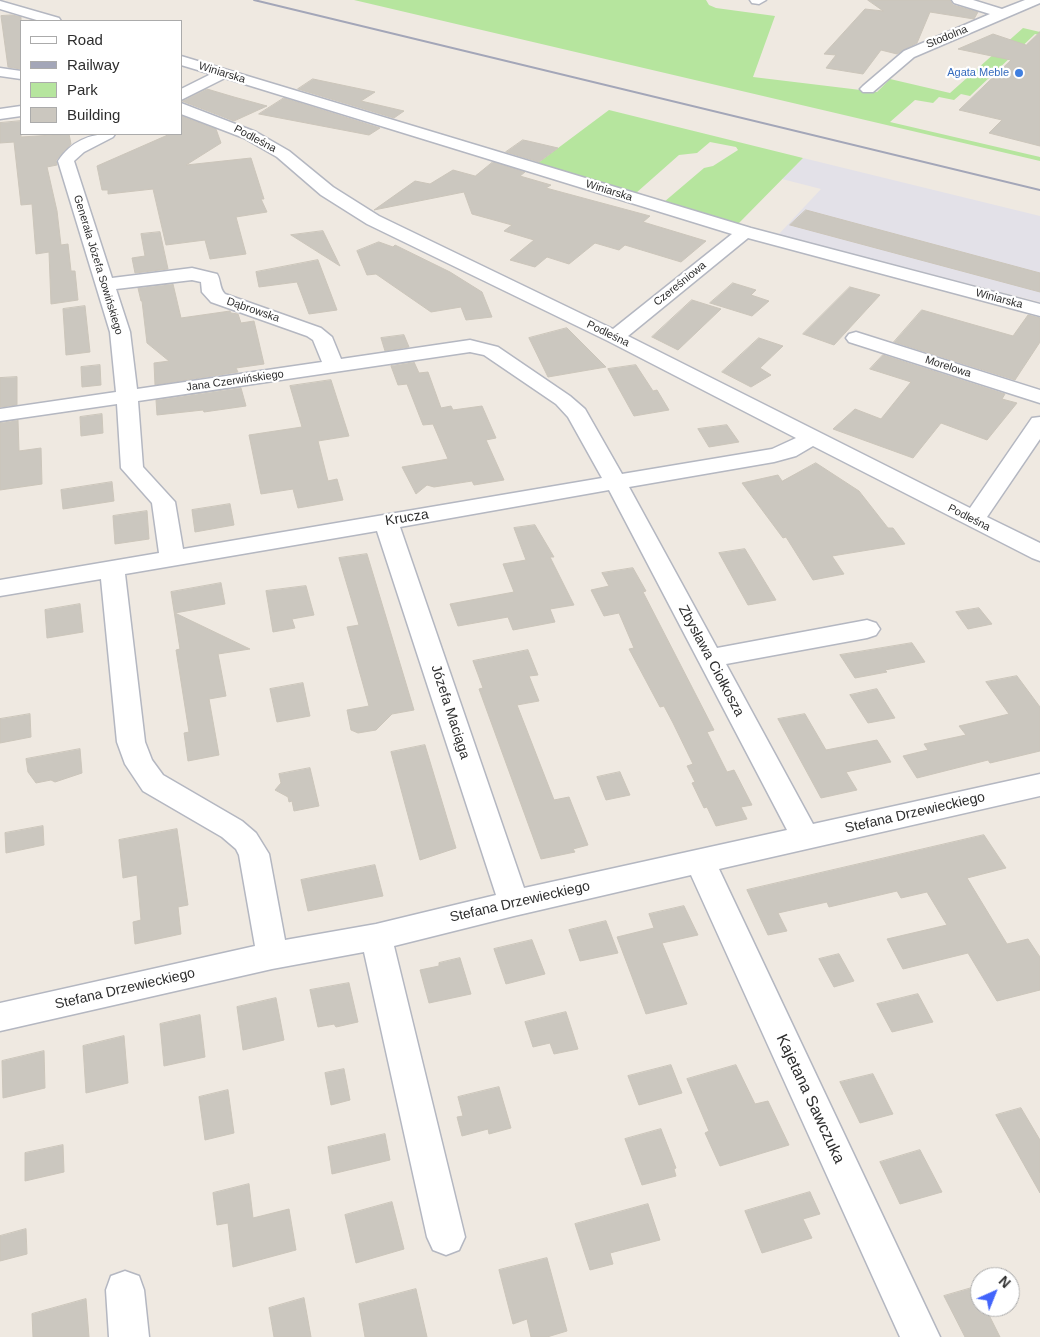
<!DOCTYPE html>
<meta charset="utf-8">
<style>
body{margin:0}
#map{position:relative;width:1040px;height:1337px;overflow:hidden;background:#efe9e1;font-family:Helvetica,sans-serif}
canvas{display:block}
.legend{position:absolute;left:20px;top:20px;width:162px;height:115px;box-sizing:border-box;background:#fff;border:1px solid #ababab;margin:0;padding:6px 9px;list-style:none;font-size:15px;color:#2e2e2e}
.legend li{display:flex;align-items:center;gap:10px;height:25px}
.legend b{width:25px;border:1px solid #ababab}
.north{position:absolute;left:970px;top:1267px;width:50px;height:50px;box-sizing:border-box;background:#fff;border:1px solid #ababab;border-radius:50%;rotate:44deg;font-size:14px;font-weight:700;line-height:20px;text-align:center;color:#2e2e2e}
.north::after{content:'';display:block;margin:auto;width:18px;height:22px;background:#4264fb;clip-path:polygon(50% 0,100% 100%,50% 72%,0 100%)}
</style>
<div id="map">
<canvas width="1040" height="1337"></canvas>
<ul class="legend">
<li><b style="height:6px;background:#fff"></b>Road</li>
<li><b style="height:6px;background:#a3a6b8"></b>Railway</li>
<li><b style="height:14px;background:#b6e59e"></b>Park</li>
<li><b style="height:14px;background:#cbc7bf"></b>Building</li>
</ul>
<div class="north">N</div>
</div>
<script>
const ctx = document.querySelector('canvas').getContext('2d');
ctx.lineJoin = 'round';
function fillPath(path, color) {
  ctx.fillStyle = color;
  ctx.fill(path, 'evenodd');
}
function trace(path, color, width, dash) {
  ctx.strokeStyle = color;
  ctx.lineWidth = width;
  ctx.lineCap = dash ? 'butt' : 'round';
  ctx.setLineDash(dash || []);
  ctx.stroke(path);
}
function write(font, color, halo, rows, align = 'center') {
  ctx.font = font + ' Helvetica,sans-serif';
  ctx.lineWidth = 4.5;
  ctx.setLineDash([]);
  ctx.textBaseline = 'middle';
  ctx.strokeStyle = halo;
  ctx.fillStyle = color;
  for (const [text, x, y, turn = 0] of rows) {
    ctx.save();
    ctx.translate(x, y);
    ctx.rotate((+turn || 0) * Math.PI / 180);
    ctx.textAlign = isNaN(turn) ? turn : align;
    if (halo) ctx.strokeText(text, 0, 0);
    ctx.fillText(text, 0, 0);
    ctx.restore();
  }
}
const industrial = new Path2D(`
 M803,158l237,58v86l-262,-67 43,-46 -39,-10z`);
const green = new Path2D(`
 M354,0h352l3,5 7,3 59,8 -22,61 124,15 13,-13 60,14 73,-65 17,4v3l-5,-1 -65,62 -9,-2 -7,6 -15,-3 -6,6 -18,-3 -25,22 150,35v4z
 M609,110l194,48 -65,66 -74,-22 40,-34 9,-2 25,-16 -2,-3 -26,-5 -13,11 -18,2 -43,38 -98,-30z`);
const building = new Path2D(`
 M868,0h82l3,5 25,7 -4,7 -44,-7 -13,31 -20,11 -16,-4 -18,24 -37,-6 10,-13 -12,-1 41,-45 18,2z
 M12,15l9,2v52l-13,-2 -7,-51z
 M1040,32v114l-51,-13 13,-13 -43,-10 52,-50 -53,-11 35,-15 33,11z
 M313,79l62,13 -14,9 43,10 -10,7 -96,-29z
 M207,89l27,8 33,9 -33,15 -52,-20z
 M284,98l96,30 -11,7 -110,-21z
 M181,116l35,13 5,14 -35,22 65,-7 13,41h-3l6,13 -31,5 10,37 -36,5 -5,-19 -39,5 -13,-56 -45,5v-4h-6l-5,-24 73,-32h11z
 M21,121v16l48,-3 2,10 -15,16 1,5 -10,2 10,44 4,34 7,-1 3,27h4l3,29 -27,4 -2,-52 -13,2 -4,-50 -11,1 -7,-63 -14,1v-20z
 M523,140l5,1 30,7 -19,14 -33,-10z
 M493,162l32,10 -5,4 31,9 -5,3 104,28 -7,6 63,19 -25,21 -56,-17 -6,5 -24,-7 -26,21 -22,-7 -12,10 -25,-7 24,-20 -30,-9 8,-6 -40,-11 -8,-22 -90,18 41,-29 15,3 23,-14 22,6z
 M806,210l234,63v19l-250,-67z
 M323,231l17,35 -49,-31z
 M160,232l8,37 -33,4 -3,-15 13,-2 -4,-22z
 M379,242l14,5 2,-2 55,27 32,20 10,25 -26,3 -5,-13 -30,5 -55,-38 -9,1 -10,-24z
 M318,260l19,50 -28,4 -12,-32 -38,5 -3,-15z
 M733,283l23,7 -5,5 18,6 -17,15 -42,-13z
 M173,284l8,34 49,-7 1,2 7,1 3,9 13,-2 10,43 -28,4 2,4 -83,13 -1,-22 15,-2 -22,-18 -5,-42h-1l-3,-13z
 M850,287l30,8 -46,50 -31,-11z
 M692,300l29,9 -43,41 -26,-13z
 M85,306l5,46 -24,3 -3,-46z
 M922,310l91,26 15,-21 12,3v24l-25,38 -121,-38z
 M567,328l39,39 -58,10 -19,-39z
 M404,335l5,12 -24,4 -4,-13z
 M759,338l24,8 -23,22 11,7 -20,12 -29,-15z
 M883,355l122,39 -3,5 15,4 -30,37 -46,-17 -28,35 -80,-29 22,-20 26,10 30,-37 -41,-13z
 M414,362l5,11 9,-1 13,36 10,-2 2,4 29,-4 14,32 -10,2 18,40 -30,5 -2,-4 -38,6 -7,-2 -11,9 -14,-27 46,-8 -15,-35 -10,1 -16,-41 -9,1 -7,-19z
 M100,365l1,20 -19,2 -1,-20z
 M636,365l17,26 4,-1 12,20 -35,6 -26,-47z
 M17,377v28l-17,2v-29z
 M331,380l18,56 -31,5 10,40 9,-2 6,21 -45,8 -5,-19 -32,5 -12,-59 53,-8 -12,-41z
 M241,388l5,18 -42,6 -1,-2 -46,5 -1,-15z
 M102,414l1,19 -22,3 -1,-19z
 M18,420l1,31 22,-3 1,36 -42,6v-67z
 M727,425l12,17 -30,5 -11,-18z
 M816,463l43,28 29,37h5l12,16 -73,12 12,18 -31,6 -27,-43 -3,1 -41,-55 36,-8 4,6z
 M112,482l2,19 -51,8 -2,-19z
 M230,504l4,21 -39,7 -3,-22z
 M147,511l2,28 -34,5 -2,-28z
 M535,525l19,32h-4l24,48 -24,4 5,13 -42,8 -5,-13 -50,9 -8,-22 64,-12 -11,-28 23,-4 -12,-32z
 M745,549l31,51 -28,5 -29,-52z
 M367,554l47,156 -22,4 -16,16 -18,3 -7,-3 -4,-20 22,-4 -22,-79 12,-2 -20,-67z
 M633,568l13,23 -3,1 71,138 -7,2 20,40 7,-2 18,35 -11,2 6,12 -31,7 -9,-19 -3,1 -12,-25 3,-1 -8,-16 6,-2 -20,-41 -9,-17 -4,1 -31,-58 5,-1 -15,-35 -15,3 -13,-26 18,-4 -7,-13z
 M221,583l4,21 -50,9 75,36 -32,5 8,42 -17,3 10,56 -31,6 -4,-28 5,-1 -13,-82 4,-1 -9,-57z
 M306,586l8,29 -22,4 3,9 -22,4 -7,-41z
 M80,604l3,28 -36,6 -2,-28z
 M979,608l13,16 -24,5 -12,-17z
 M912,643l13,19 -40,8 2,2 -32,6 -15,-23z
 M528,650l10,25 -9,1 10,25 -22,4 37,95 15,-3 19,48 -15,4 2,3 -34,7 -62,-170 4,-1 -10,-27z
 M1017,676l23,31v44l-50,12 -2,-3 -71,18 -14,-22 25,-6 -4,-6 42,-9 -7,-9 50,-12 -23,-32z
 M303,683l7,33 -33,6 -7,-33z
 M877,689l18,29 -27,5 -18,-28z
 M30,714l1,23 -31,6v-24z
 M805,714l21,36 51,-10 14,22 -45,10 11,18 -36,8 -43,-79z
 M425,745l31,103 -36,12 -29,-108z
 M80,749l2,24 -27,9 -4,-2 -15,3 -8,-11 -2,-13z
 M310,768l9,38 -25,5 -2,-10 -3,1 -1,-5 -13,-7 6,-7 -2,-9z
 M620,772l10,23 -24,5 -9,-23z
 M43,826l1,19 -38,8 -1,-20z
 M177,829l11,76 -10,2 3,27 -46,10 -2,-22 8,-2 -4,-45 -14,3 -4,-38z
 M984,835l22,33 -39,10 40,66 21,-5 12,18v33l-43,11 -29,-48 -65,16 -16,-30 60,-14 -20,-33 -26,6 -4,-7 -68,16 -2,-5 -49,11 9,18 -19,4 -21,-45z
 M375,865l8,31 -75,15 -7,-31z
 M684,906l14,29 -36,8 25,61 -41,10 -29,-77 37,-9 -5,-14z
 M606,921l12,32 -38,8 -11,-31z
 M532,940l13,34 -39,10 -12,-35z
 M839,954l15,27 -20,6 -15,-28z
 M460,958l11,36 -42,9 -9,-33 19,-4v-3z
 M349,983l9,39 -22,5 -2,-3 -16,3 -8,-37z
 M918,994l15,28 -41,10 -15,-28z
 M276,998l8,42 -41,10 -6,-43z
 M566,1012l12,37 -24,5 -4,-11 -17,4 -8,-25z
 M200,1015l5,42 -41,9 -4,-42z
 M124,1036l4,47 -42,10 -3,-47z
 M44,1051l1,37 -42,10 -1,-37z
 M671,1065l11,28 -43,12 -11,-29z
 M736,1065l19,39 13,-3 21,44 -69,21 -15,-33 4,-2 -22,-52z
 M344,1069l6,31 -19,5 -6,-32z
 M873,1074l20,40 -33,9 -20,-41z
 M499,1087l12,41 -22,6 -1,-5 -26,7 -5,-19 6,-1 -5,-19z
 M228,1090l6,43 -29,7 -6,-43z
 M1021,1108l19,32v53l-44,-78z
 M661,1129l15,39 -2,1 2,7 -34,9 -17,-46z
 M385,1134l5,26 -58,14 -4,-27z
 M63,1145l1,27 -39,9v-28z
 M920,1150l22,42 -42,12 -20,-42z
 M249,1184l4,34 36,-9 7,41 -63,17 -5,-44 -11,2 -4,-32z
 M810,1192l10,22 -17,5 9,19 -50,15 -17,-42z
 M392,1202l12,47 -48,14 -11,-48z
 M648,1204l12,36 -50,13 3,11 -23,6 -15,-46z
 M26,1229l1,25 -27,7v-25z
 M547,1258l20,73 -20,6h-16l-4,-18 -14,5 -14,-54z
 M975,1287l5,11v9h5l15,30h-35l-21,-41z
 M416,1289l11,48h-62l-6,-33z
 M304,1298l7,39h-37l-5,-29z
 M86,1299l3,38h-56l-1,-23z`);
const minor = new Path2D(`
 M750,0h16l-7,4 -7,-1z
 M952,0h21l29,9 23,-9h15v3l-126,54 -41,35h-10l-3,-3 3,-3 41,-35 86,-37 -36,-11z
 M0,1l59,17 2,3h-21l-40,-12z
 M181,56l570,172 289,76v12l-292,-78 -120,98 342,172 62,-90 8,-1v22l-53,78 53,26v18l-8,-3 -219,-112 -17,10 -22,6 -145,25 88,161 150,-28 9,3 4,6 -4,6 -9,3 -141,26 87,160 227,-50v22l-321,73 221,468h-40l-209,-462 -177,41 -120,30 71,291 -6,13 -13,5 -13,-5 -6,-13 -63,-285 -92,17 -272,62v-28l255,-57 -16,-91 -3,-6 -14,-12 -79,-46 -18,-27 -8,-22 -16,-163 -101,17v-16l159,-27 -7,-50 -31,-35 -4,-64 -117,17v-12l116,-17 -6,-60 -52,-171c14,-21 33,-28 57,-27l-2,3 -29,15 -10,9 38,117 80,-10 25,6c4,6 2,14 8,20l96,34 11,9 9,22 129,-19 28,7 72,49 15,13 37,65 150,-25 24,-11 -188,-97 -241,-117 -46,-29 -44,-38 -33,-19 -63,-24v-11l75,29 33,19 44,36 46,29 234,113 119,-95 -507,-156 -44,22v-11l30,-15 -30,-9zM192,280l9,2 1,10 9,10 96,34 6,4 9,22 -185,27 -7,-57 -14,-43zM470,352l14,3 72,49 12,13 34,61 -419,71 -8,-47 -32,-35 -5,-66zM609,490l178,340 -263,58 -124,-361zM377,531l119,364 -120,29 -91,16 -16,-86 -13,-21 -14,-12 -79,-46 -11,-15 -7,-18 -20,-168z
 M0,68l21,3v8l-21,-3z
 M21,106v10l-21,3v-10z
 M856,332l184,58v13l-191,-61 -3,-4 3,-4z
 M125,1271l14,5 5,14 5,47h-40l-3,-47 5,-14z`);
const rail = new Path2D(`
 M254,0l786,190`);
const markers = [
 [1019,73,5,"#3f7fe0"]
];
const farStreetnames = [
 ["Stodolna",947,37,-22],
 ["Winiarska",222,73,17],
 ["Podleśna",255,139,28],
 ["Winiarska",609,191,17],
 ["Generała Józefa Sowińskiego",98,265,73],
 ["Czereśniowa",680,284,-39],
 ["Winiarska",999,299,15],
 ["Dąbrowska",253,310,19],
 ["Podleśna",608,334,26],
 ["Morelowa",948,367,18],
 ["Jana Czerwińskiego",235,381,-8],
 ["Podleśna",969,518,27]
];
const farShopnames = [
 ["Agata Meble",1009,73]
];
const streetNames = [
 ["Krucza",407,518,-9],
 ["Zbysława Ciołkosza",711,661,62],
 ["Józefa Maciąga",450,712,72],
 ["Stefana Drzewieckiego",915,813,-13],
 ["Stefana Drzewieckiego",520,902,-13],
 ["Stefana Drzewieckiego",125,989,-13]
];
const nearStreetnames = [
 ["Kajetana Sawczuka",810,1099,65]
];
fillPath(industrial, '#e3e1e8');
fillPath(green, '#b6e59e');
fillPath(building, '#cbc7bf');
trace(building, '#cbc5ba', 1);
trace(minor, '#b4b7c1', 3);
fillPath(minor, '#fff');
trace(rail, '#a3a6b8', 2);
for (const [x, y, r, color] of markers) {
  const dot = new Path2D();
  dot.arc(x, y, r, 0, 2 * Math.PI);
  ctx.fillStyle = color;
  ctx.fill(dot);
  trace(dot, '#fff', 2);
}
write('11px', '#2e2e2e', '#fff', farStreetnames);
write('11px', '#366cbe', '#fff', farShopnames, 'right');
write('14px', '#2e2e2e', '#fff', streetNames);
write('16px', '#2e2e2e', '#fff', nearStreetnames);
</script>
